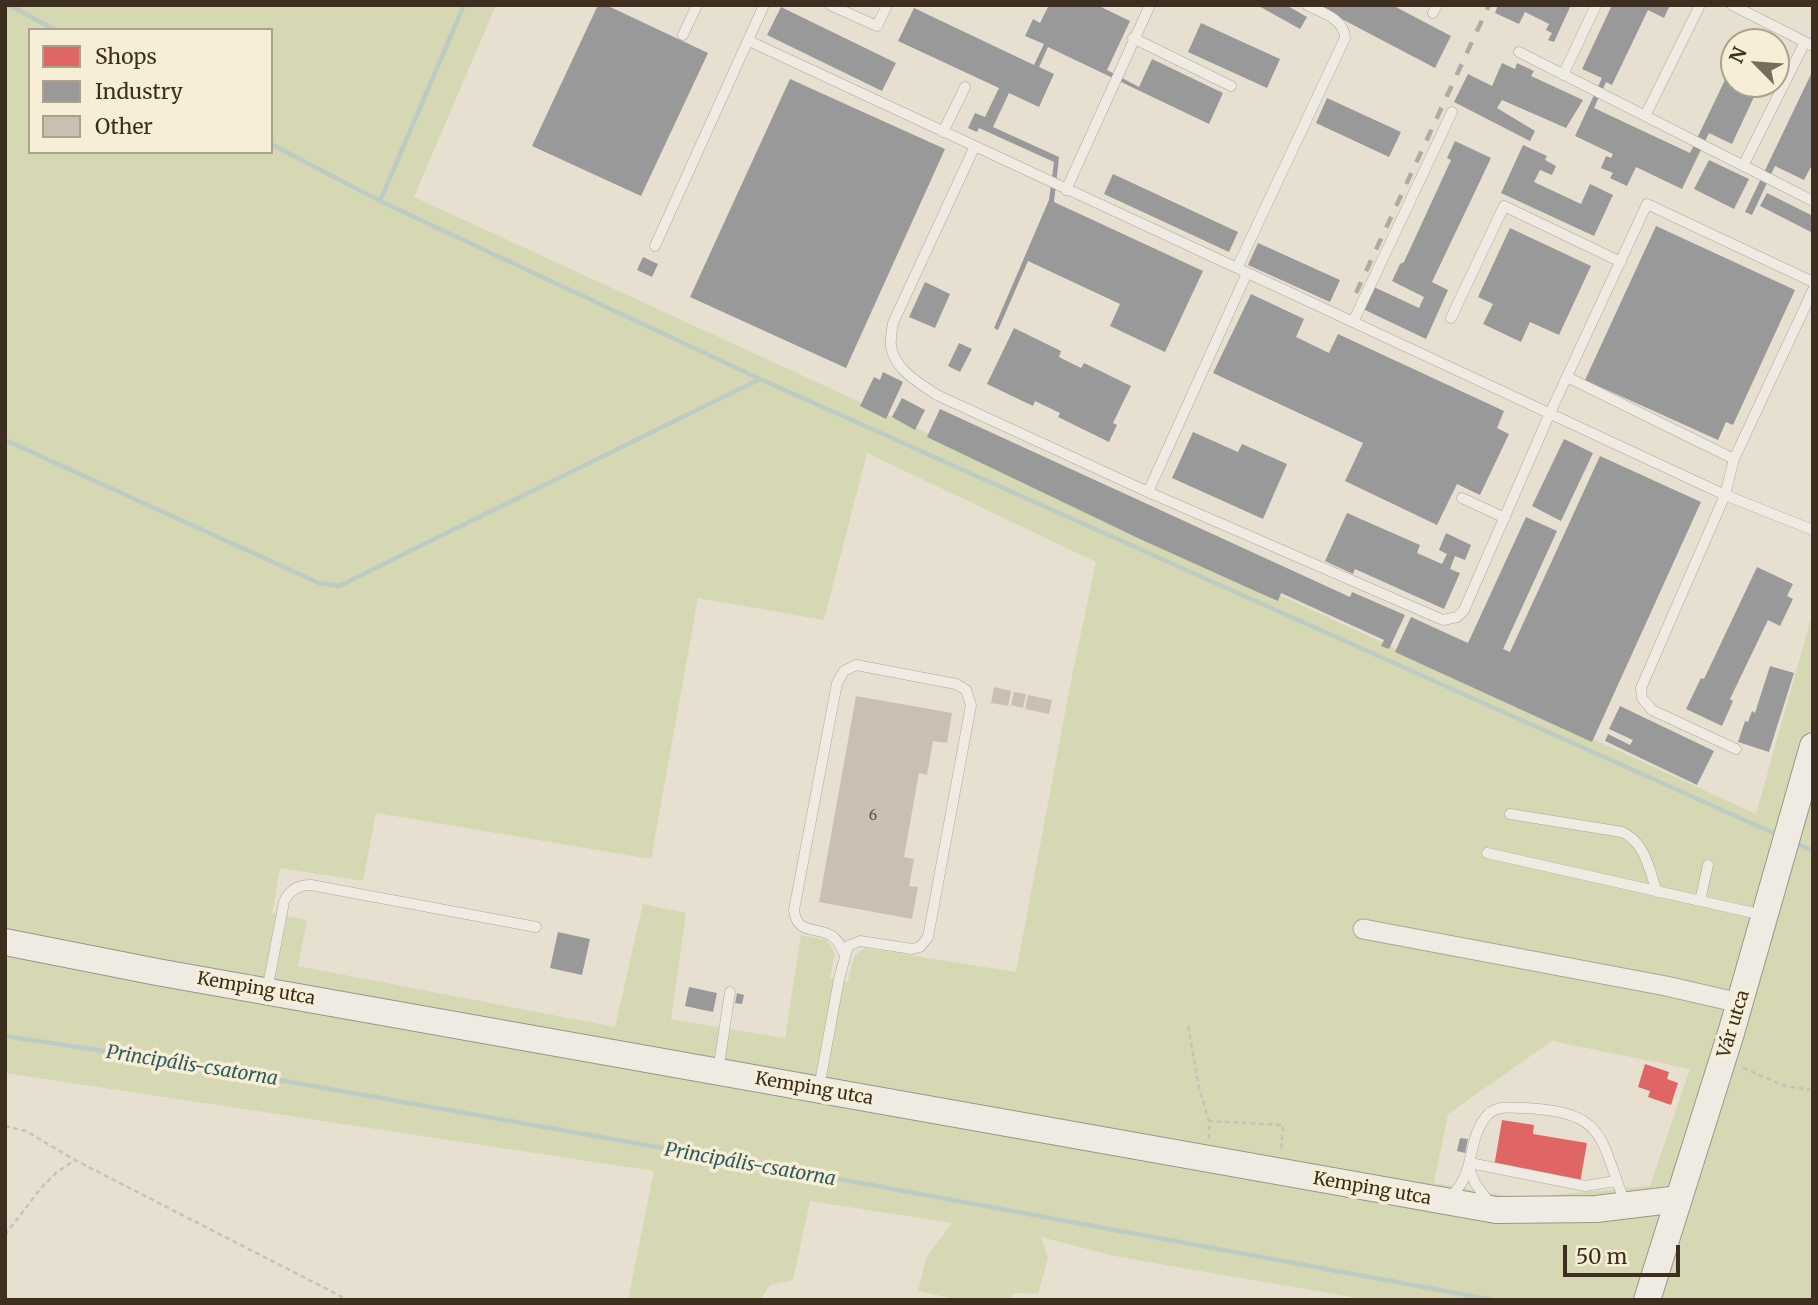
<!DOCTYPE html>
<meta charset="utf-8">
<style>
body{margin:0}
#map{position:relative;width:1818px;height:1305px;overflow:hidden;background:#e7e0d1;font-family:Merriweather,serif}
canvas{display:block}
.frame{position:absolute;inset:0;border:7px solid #3d2e20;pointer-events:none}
.legend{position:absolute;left:28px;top:28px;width:245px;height:126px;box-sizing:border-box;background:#f7eed8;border:2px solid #ada18e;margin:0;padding:9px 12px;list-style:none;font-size:21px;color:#3d2e20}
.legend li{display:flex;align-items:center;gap:14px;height:35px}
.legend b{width:35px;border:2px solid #ada18e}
.north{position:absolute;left:1720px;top:28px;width:70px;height:70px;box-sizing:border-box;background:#f7eed8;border:2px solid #ada18e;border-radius:50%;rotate:295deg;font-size:19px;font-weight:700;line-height:28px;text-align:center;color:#3d2e20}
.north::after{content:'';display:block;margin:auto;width:24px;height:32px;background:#786c5e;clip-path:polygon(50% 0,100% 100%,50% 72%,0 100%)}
.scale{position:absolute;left:1563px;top:1245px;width:117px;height:32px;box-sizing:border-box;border:4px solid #3d2e20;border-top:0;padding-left:9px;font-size:21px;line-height:24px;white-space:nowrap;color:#3d2e20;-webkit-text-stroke:5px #f7eed8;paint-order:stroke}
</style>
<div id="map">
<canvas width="1818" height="1305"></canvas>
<div class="frame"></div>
<ul class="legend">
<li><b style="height:19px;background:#e06666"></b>Shops</li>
<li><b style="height:19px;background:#999"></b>Industry</li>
<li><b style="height:19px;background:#cbbfb2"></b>Other</li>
</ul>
<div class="north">N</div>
<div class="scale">50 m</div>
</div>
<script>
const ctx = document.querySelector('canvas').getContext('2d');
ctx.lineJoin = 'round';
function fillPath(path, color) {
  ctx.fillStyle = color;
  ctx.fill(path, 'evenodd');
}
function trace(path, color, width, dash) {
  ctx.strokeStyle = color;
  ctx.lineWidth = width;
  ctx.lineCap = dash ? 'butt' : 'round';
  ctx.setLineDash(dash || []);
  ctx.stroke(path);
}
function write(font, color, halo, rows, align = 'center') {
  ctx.font = font + ' Merriweather,serif';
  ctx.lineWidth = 7;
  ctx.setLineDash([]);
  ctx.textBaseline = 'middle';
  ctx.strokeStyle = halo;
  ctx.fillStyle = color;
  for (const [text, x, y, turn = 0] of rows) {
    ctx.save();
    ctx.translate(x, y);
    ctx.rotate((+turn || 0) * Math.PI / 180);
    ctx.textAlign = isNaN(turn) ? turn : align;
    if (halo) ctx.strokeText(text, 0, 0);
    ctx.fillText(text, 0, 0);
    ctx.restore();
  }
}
const green = new Path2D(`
 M5,5h491l-82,192 1342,617 57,-203v689h-445l-254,-44 -73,-19 7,21 -10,36 -24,-1 -4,7h-50l-42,-9 8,-33 26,-35 -142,-22 -17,79 -23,5 -10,15h-132l26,-129 -649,-98zM30,30h241v122h-241zM867,453l229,109 -23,109 -57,301 -151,-24 -11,8 -6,26 -18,-4 5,-25 -9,-13 -25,-5 -16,103 -114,-19 15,-106 -43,-9 -28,123 -317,-61 9,-46 -35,-7 8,-45 83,13 13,-68 275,46 47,-261 126,22zM1552,1041l138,28 -40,117 -129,12 -87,-15 14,-69z`);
const shops = new Path2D(`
 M1645,1064l24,8 -2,7 11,4 -7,22 -23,-8 2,-6 -12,-4z
 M1502,1120l32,5 -1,9 54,9 -7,40 -86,-16z`);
const industry = new Path2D(`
 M598,5h8l102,48 -67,143 -109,-50z
 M1049,5h48l33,16 -23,49 32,17 13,-28 71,34 -14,31 -161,-77 -9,20 15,7 -15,33 -30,-14 -16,34 66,30 -5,45 149,69 -38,81 -55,-26 10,-22 -92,-43 -30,69 -4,-2 55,-128 5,-38 -75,-34 -2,4 -9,-4 7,-15 10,4 14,-29 -101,-47 16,-33 120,57 10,-21 -19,-8 8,-17 7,4z
 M1257,5h29l21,12 -7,12z
 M1321,5h71l59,31 -16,32 -116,-61z
 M1498,5h73l-17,37 -6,-2 4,-7 -6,-3 3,-6 -24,-12 -6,12 -24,-11z
 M1612,5h58l-6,13 -16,-8 -36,75 -6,-3 -12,26 96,45 44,-92v23h26l-28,60 -23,-11 -27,56 -46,-22 -9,19 -17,-8 3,-5 -12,-5 5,-12 5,2 2,-4 -38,-18 27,-58 -20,-9z
 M781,7l115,56 -14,28 -115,-56z
 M1201,23l79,36 -13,29 -79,-36z
 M1748,32l21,10h-26z
 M1502,63l13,6 2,-6 17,8 -3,5 52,24 -17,28 -64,-28 -5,8 38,23 -5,10 -76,-39 14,-28 24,12z
 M1813,70v93l-9,17 -29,-14 -23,49 -7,-3z
 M790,79l155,70 -99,219 -156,-71z
 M1327,98l74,34 -12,25 -73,-34z
 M1455,141l36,17 -59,124 16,8 -22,49 -63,-30 11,-22 45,21 5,-11 -32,-16 8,-17 4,-2 47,-102 -4,-2z
 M1523,145l24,11 -2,4 11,6 -4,9 -12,-5 -6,12 47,22 9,-20 23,11 -19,41 -93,-43z
 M1709,160l40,19 -15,30 -40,-20z
 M1113,174l125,58 -9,20 -125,-58z
 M1767,193l46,23v17l-53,-27z
 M1656,226l139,64 -62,135 -7,-3 -8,18 -133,-60z
 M1510,228l81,38 -32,69 -29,-13 -9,20 -38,-18 10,-20 -15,-7z
 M1258,243l82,37 -10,22 -82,-37z
 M643,257l15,7 -6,13 -15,-7z
 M925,282l25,12 -15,34 -26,-11z
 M1251,294l53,25 -8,18 33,16 9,-19 166,77 -7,17 12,6 -29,61 -23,-11 -20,41 -92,-44 18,-38 -150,-70z
 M1014,328l47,23 -2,6 22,11 3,-5 47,23 -18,37 4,2 -8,17 -51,-25 2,-4 -25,-12 -2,5 -46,-22z
 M959,343l13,6 -12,23 -12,-6z
 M883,372l20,10 -17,37 -26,-13 14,-29 6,3z
 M902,398l23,12 -10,20 -23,-13z
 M940,409l410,188 2,-5 53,23 -16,34 -8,-3 3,-6 -103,-47 -3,8 -25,-11 -113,-51 -213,-102z
 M1193,432l45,20 4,-8 45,20 -24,55 -91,-41z
 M1564,439l29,14 -32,68 -29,-15z
 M1600,456l101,46 -109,240 -197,-90 16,-35 57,26 58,-126 31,14 -54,118 7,3z
 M1347,513l73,32 -3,8 25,11 5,-10 -8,-4 7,-17 25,12 -6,15 -10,-4 -5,13 10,4 -16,36 -89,-40 -2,5 -28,-13z
 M1757,567l36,17 -6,12 6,3 -13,27 -12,-6 -38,79 3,2 -11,25 -36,-17 15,-31 3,1z
 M1770,666l24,7 -25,79 -31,-10 7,-21 3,1 4,-11 3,2z
 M1620,706l94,45 -17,34 -92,-44 3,-7 22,11 3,-5 -24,-11z
 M558,932l32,7 -8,36 -32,-7z
 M689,987l28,6 -4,19 -28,-6z
 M737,993l7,2 -2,9 -7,-1z
 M1460,1138l8,1 -3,14 -8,-2z`);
const stream = new Path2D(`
 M9,5l46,25
 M271,144l109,57 380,178 1018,456
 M380,201l84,-196
 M5,440l314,143 20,3 421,-207
 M1796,843l17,8
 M5,1036l178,27 683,121 628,116`);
const building = new Path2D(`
 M994,687l17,4 -3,15 -17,-3z
 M1014,692l12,2 -3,14 -12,-3z
 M1028,695l24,5 -3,14 -24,-5z
 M856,696l96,17 -5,30 -14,-2 -6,34 -8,-2 -15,84 10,2 -5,27 9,1 -6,32 -93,-17z`);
const path = new Path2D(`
 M1188,1026l11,62 10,33
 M1743,1068l42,18 28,4
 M5,1126l21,5 49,29
 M1209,1139v-18l74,4 -2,27
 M5,1235l36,-47 16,-16 18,-12 273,140`);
const lane = new Path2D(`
 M830,5l47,21 10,-21
 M1732,5l81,41
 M1433,13l4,-8
 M683,35l14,-30
 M1133,38l98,48
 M749,41l976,454 88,35
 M1519,52l294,149
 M1563,75l33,-70
 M1645,116l55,-111
 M943,132l22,-45
 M975,146l-82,177c-1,7 -3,16 -2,23 3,23 28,37 46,49l211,97 295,128 14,-3 7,-7 86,-197 97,-209 166,78
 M1743,166l62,-124
 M1066,190l84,-185
 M655,246l109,-241
 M1237,268l108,-230c-1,-19 -22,-25 -38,-33
 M1451,318l53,-112 117,56
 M1353,322l99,-210
 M1567,377l167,82
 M1148,492l99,-219
 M1462,498l43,20
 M1736,749l-84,-39 -10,-12 -1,-10 84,-193 9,-36 79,-169
 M1510,814l112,18c23,10 27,37 35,60
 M1487,853l276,62
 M1700,901l8,-36
 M267,991l17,-89c5,-12 14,-17 27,-17l225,42
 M718,1071l12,-79
 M819,1088l20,-109 9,-33 12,-5 52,8 8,-2 8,-10 43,-232 -5,-15 -10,-6 -100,-19 -12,6 -7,12 -43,227c4,34 38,6 50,44
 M1470,1163l115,23 31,-5
 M1469,1168l6,15 15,21
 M1448,1198c28,-20 18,-55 37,-80 10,-14 24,-10 39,-10 83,4 75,29 101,95`);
const street = new Path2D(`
 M1363,929l303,57 74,17`);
const secondary = new Path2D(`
 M5,942l152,30 1339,238 100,-1 83,-10
 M1647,1300l84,-267 82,-287`);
const rail = new Path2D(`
 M1356,293l133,-288`);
const numberNames = [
 ["6",873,816]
];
const streetNames = [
 ["Kemping utca",256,989,10],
 ["Vár utca",1734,1024,-73],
 ["Kemping utca",814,1089,10],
 ["Kemping utca",1372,1189,10]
];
const waterNames = [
 ["Principális-csatorna",192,1066,9],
 ["Principális-csatorna",750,1165,10]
];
fillPath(green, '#d6d7b3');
fillPath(shops, '#e06666');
fillPath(industry, '#999');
trace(stream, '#bcccc2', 4.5);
fillPath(building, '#cbbfb2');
trace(lane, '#ada599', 11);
trace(street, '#ada599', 21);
trace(secondary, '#9c958a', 28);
trace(path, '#c8c2b9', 2.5, [5, 3.5]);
trace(lane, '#efebe3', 10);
trace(street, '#efebe3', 19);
trace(secondary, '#efebe3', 26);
trace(rail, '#afaaa2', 4.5, [12, 12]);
write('14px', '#605244', null, numberNames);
write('18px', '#3d2e20', '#f7eed8', streetNames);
write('italic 19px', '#2f5d5a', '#f7eed8', waterNames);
</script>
